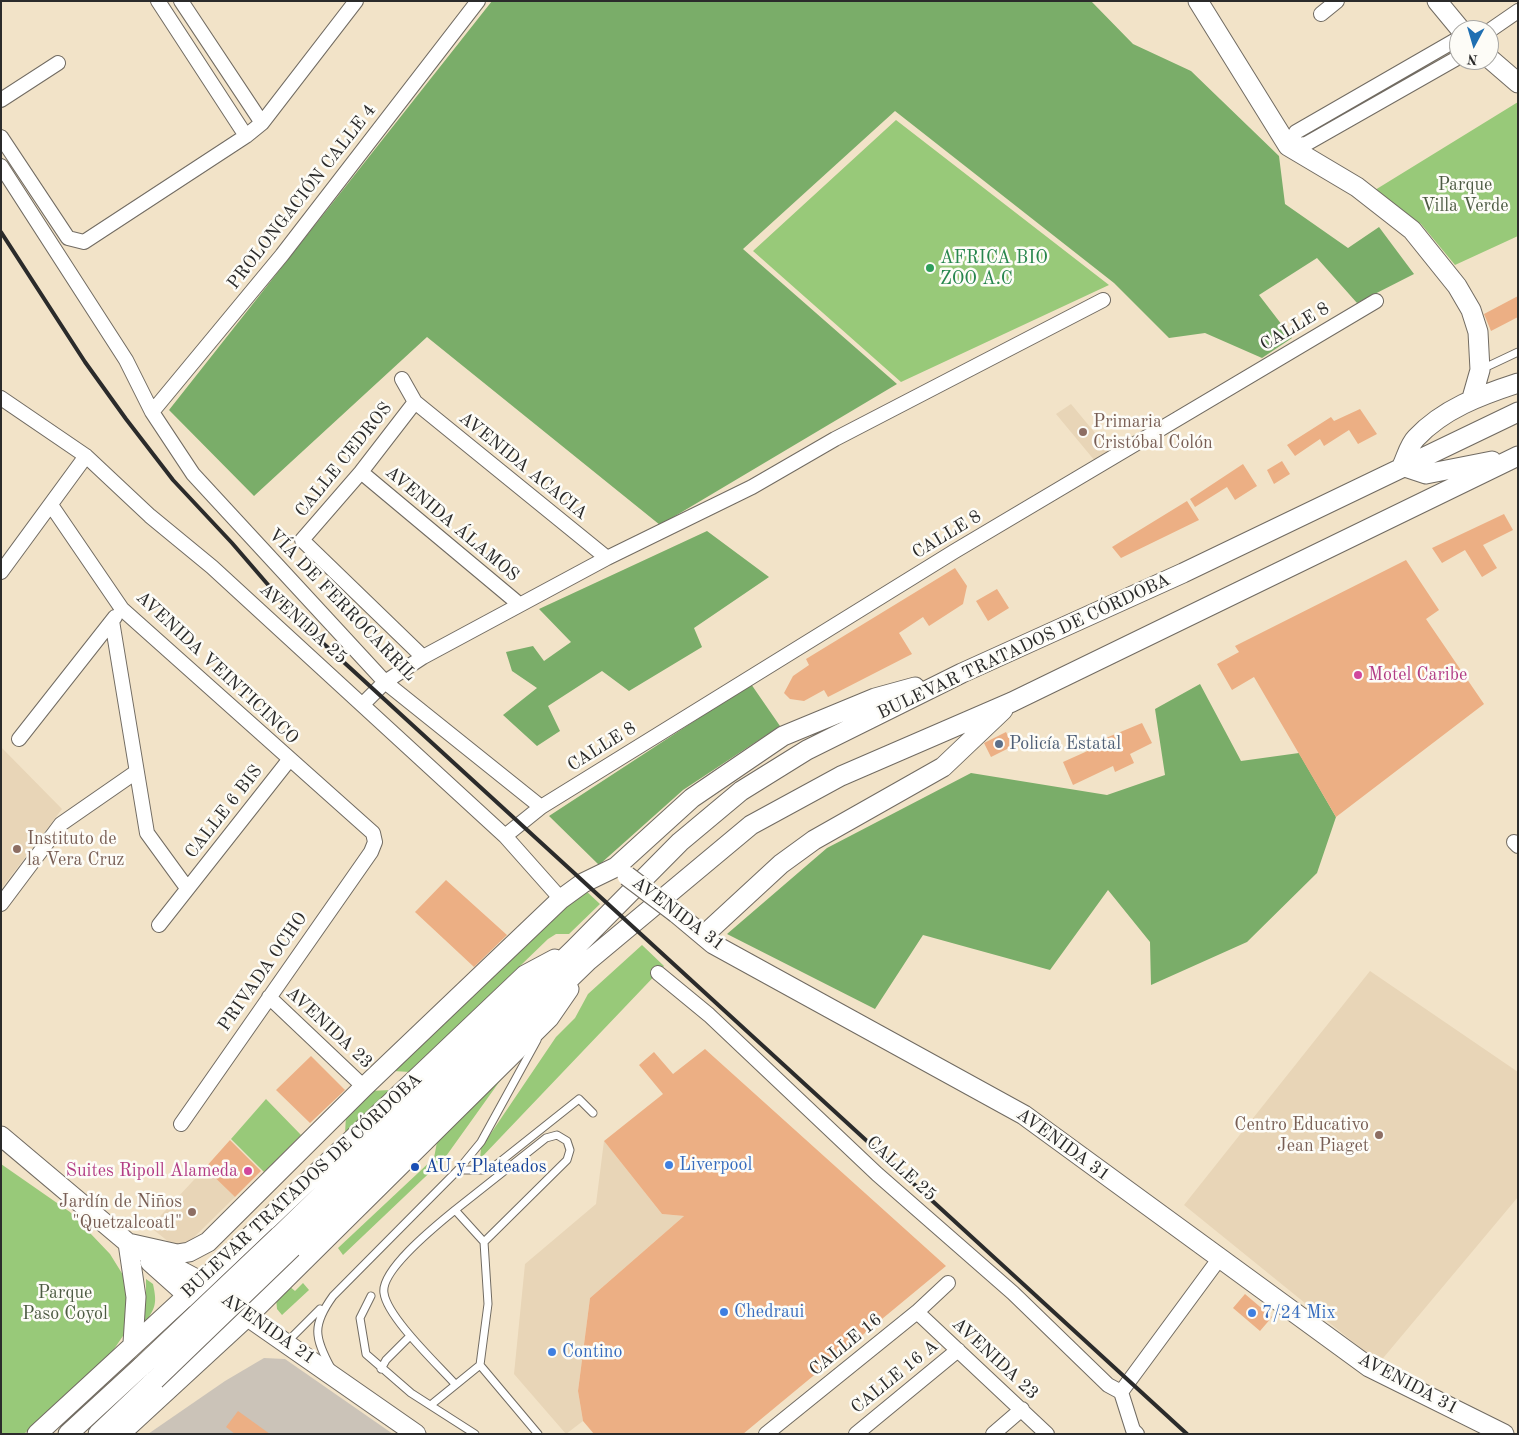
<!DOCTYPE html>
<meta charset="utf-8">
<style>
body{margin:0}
#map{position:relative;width:1519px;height:1435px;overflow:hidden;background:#f2e3c8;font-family:"Old Standard TT",serif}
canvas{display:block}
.frame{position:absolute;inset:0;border:2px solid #2b2b2b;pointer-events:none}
.north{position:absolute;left:1449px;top:20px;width:50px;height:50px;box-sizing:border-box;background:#fdfcf7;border:1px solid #a9a8a5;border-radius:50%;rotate:186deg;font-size:14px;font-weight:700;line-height:20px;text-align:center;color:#2b2b2b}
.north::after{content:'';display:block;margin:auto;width:18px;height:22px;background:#1f6fb2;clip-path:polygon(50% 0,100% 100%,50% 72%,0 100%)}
</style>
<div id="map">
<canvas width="1519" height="1435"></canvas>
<div class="frame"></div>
<div class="north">N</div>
</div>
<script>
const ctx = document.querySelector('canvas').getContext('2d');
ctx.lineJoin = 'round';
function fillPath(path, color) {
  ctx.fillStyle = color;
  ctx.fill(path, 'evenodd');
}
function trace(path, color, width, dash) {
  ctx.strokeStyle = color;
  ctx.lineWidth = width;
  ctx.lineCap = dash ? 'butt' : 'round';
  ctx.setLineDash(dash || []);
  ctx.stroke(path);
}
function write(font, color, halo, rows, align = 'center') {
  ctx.font = font + ' "Old Standard TT",serif';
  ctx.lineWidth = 5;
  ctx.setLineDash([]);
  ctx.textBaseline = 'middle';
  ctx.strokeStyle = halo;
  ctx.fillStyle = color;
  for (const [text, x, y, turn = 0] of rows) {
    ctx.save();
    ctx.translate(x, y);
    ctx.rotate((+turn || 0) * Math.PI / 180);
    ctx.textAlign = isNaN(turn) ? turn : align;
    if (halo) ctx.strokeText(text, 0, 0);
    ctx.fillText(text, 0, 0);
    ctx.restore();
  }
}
const built = new Path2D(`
 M1071,404l39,47 -15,10 -39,-47z
 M1,747l61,62 -61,80z
 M1370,971l148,101v125l-139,166 -195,-158z
 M604,1141l58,73 22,2 -94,82 -12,93 5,30 -17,13 -52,-60 11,-110 71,-60z
 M205,1168l30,29 -50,49h-11l-24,-19z`);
const industrial = new Path2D(`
 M264,1358l21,1 108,75h-245l77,-53z`);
const green = new Path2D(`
 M1518,102v134l-63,29 -34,-41 -46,-34z
 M896,120l213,165 -208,97 -148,-131z
 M585,890l15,14 -31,30h-13l-8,5 -138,133 -17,-1z
 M642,945l22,21 -184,193 1,-11 75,-111 19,-19 13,-24z
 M502,1078l-58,81 -101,96 -5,-7 96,-90 3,-16z
 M390,1090l-45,43 1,-17 24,-25z
 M266,1099l35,36 -37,37 -33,-33z
 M1,1164l69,48 40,42 13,21 7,19 -5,39 -13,19 -88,82h-23z
 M146,1279l7,5c4,19 3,23 -8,39l-2,-1 3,-21z
 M303,1283l6,7 -27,25 -5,-6 -1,-11 13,-12 6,5z`);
const forest = new Path2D(`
 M492,1h599l42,43 58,27 88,85 6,48 63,44 31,-21 35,47 -57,29 -40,-45 -58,37 33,43 -30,20 -57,-25 -36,5 -55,-55 -219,-172 -152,138 154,135 -237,141 -233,-188 -173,159 -85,-86z
 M707,531l62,46 -75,51 8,19 -73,44 -27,-20 -54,35 12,25 -23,15 -34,-31 34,-27 -25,-17 -6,-19 27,-6 11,15 27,-19 -32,-33z
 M751,684l29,42 -97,64 -84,75 -50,-49z
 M1200,684l41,77 58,-8 37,64 -19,56 -70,69 -96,43 -1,-43 -42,-52 -58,80 -127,-35 -48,74 -148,-75 100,-86 144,-75 136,22 58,-20 -10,-66z`);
const building = new Path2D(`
 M1518,296v21l-27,14 -7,-17z
 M1360,409l17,25 -19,10 -9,-14 -25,16 -4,-7 -25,17 -8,-11 44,-28 3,4z
 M1282,461l8,13 -16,10 -7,-14z
 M1243,464l14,22 -22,14 -8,-13 -32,20 -5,-8z
 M1187,501l12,19 -78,38 -9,-11z
 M1504,514l9,16 -30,15 14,23 -15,9 -17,-27 -23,13 -10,-15z
 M1406,560l33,50 -13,9 58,85 -148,113 -82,-140 -22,13 -15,-26 22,-12 -4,-6z
 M955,568l12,18 -4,18 -34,22 -6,-9 -24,16 13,21 -84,43 -4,-7 -20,11 -14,-2 -6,-6 9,-17 16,-11 -3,-6z
 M997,589l12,19 -21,13 -12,-20z
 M1142,723l10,20 -22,11 4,9 -19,9 -2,-6 -40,19 -10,-23 40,-18 -2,-4z
 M1006,732l7,14 -22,11 -7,-14z
 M446,880l61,55 -33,32 -59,-55z
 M705,1049l241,217 -203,168h-149l-11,-13 -5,-30 12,-93 94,-82 -22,-2 -58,-73 59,-47 -24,-29 15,-13 19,22z
 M311,1056l34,34 -35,33 -34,-33z
 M230,1140l31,31 -26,26 -30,-29z
 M1245,1294l27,23 -12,14 -27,-23z
 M238,1411l32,23h-35l-9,-7z`);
const lane = new Path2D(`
 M1482,369l36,-17
 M458,1170h25l13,-5 83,-66 14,14
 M455,1210l91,-72 11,-3 10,6 3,9 -3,10 -83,82 4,62 -8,61 58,69
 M371,1296l-11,22 6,36 45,39 64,41
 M287,1342l33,-33
 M331,1368c-17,-31 -19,-43 2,-72l125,-126 23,-28 56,-102
 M381,1369l5,-9 24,-24
 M455,1384c-17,-19 -68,-67 -71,-91 -4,-23 54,-69 71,-83l29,32
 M432,1404l48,-39`);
const street = new Path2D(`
 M158,1l88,135
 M181,1l81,122
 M1321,14l16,-13
 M1489,31l29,-20
 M1,100l57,-37
 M1,137l67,101 16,4 162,-106 16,-13 94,-122
 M1288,146l8,-14 158,-91 5,1
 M1288,146l18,-2 153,-87
 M1,166l125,194 26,52 41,62 192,208 156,125
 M402,379l13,23 192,156
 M1,398l85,58 64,60 62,51 293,269 56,63
 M415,402l-54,70 -59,68 121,117
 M152,412l130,-157 196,-254
 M361,472l158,132
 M51,505l71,104 251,224 2,9 -4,10 -190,272
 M1,572l85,-116
 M112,621l35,212 40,55
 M363,704l22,-22 38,-25 184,-99 145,-71 83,-48 268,-139
 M19,739l96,-122
 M505,836l36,-29 414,-256 421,-250
 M1514,842l4,4
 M1,904l60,-80 75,-52
 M159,925l130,-165
 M658,973l51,42 168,159 136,119 95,92 13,7
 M269,997l95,90
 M917,1312l130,122
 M766,1434l151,-122 31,-29
 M856,1434l102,-84
 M993,1434l29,-25
 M1137,1434l-4,-4 -12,-38 98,-133`);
const secondary = new Path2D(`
 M1198,1l90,145 69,41 55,43 45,56 14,24 7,22 2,38 -8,28
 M1437,1l24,29
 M1489,58l29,25
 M1492,461l-66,13 -24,-8c4,-8 7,-21 14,-28 27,-29 65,-43 102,-55
 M676,913l37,31 311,171 345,252 135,67
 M704,935l77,-71 33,-24 129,-73 60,-57
 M1,1136l127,107 74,39 9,7
 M279,1236l295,-287 106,-107 61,-51 66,-41 155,-77 221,-100 335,-161
 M128,1243l49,11 12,-2 19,-10 156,-155 197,-188 22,-16 33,-16 76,-69 91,-62 92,-38 40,-11
 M128,1243l8,54 -3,46
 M292,1248l296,-287 163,-136 90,-49 171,-74 506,-246
 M150,1262l37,33 12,5
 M238,1310l178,124
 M37,1434l165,-152 323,-307 30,-16
 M68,1434l74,-68
 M98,1434l57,-54
 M120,1434l127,-117 302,-299 20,-29`);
const rail = new Path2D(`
 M1,232l84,130 41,57 47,61 59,63 69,80 886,811`);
const secondaryBridge = new Path2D(`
 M627,876l49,37
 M142,1366l137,-130
 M155,1380l137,-132`);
const markers = [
 [930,268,5,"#2e9e5b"],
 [1083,432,5,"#8d6e63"],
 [1358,675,5,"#d1479c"],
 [999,744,5,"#5c6f8a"],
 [17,849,5,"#8d6e63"],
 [1379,1135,5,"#8d6e63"],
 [669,1165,5,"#3f7fe0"],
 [415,1167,5,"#1a4fb4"],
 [248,1171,5,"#d1479c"],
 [192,1212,5,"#8d6e63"],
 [724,1312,5,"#3f7fe0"],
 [1252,1313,5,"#3f7fe0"],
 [552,1352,5,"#3f7fe0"]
];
const parkNames = [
 ["Parque",1465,185],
 ["Villa Verde",1465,206],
 ["Parque",65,1293],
 ["Paso Coyol",65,1314]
];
const streetNames = [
 ["PROLONGACIÓN CALLE 4",302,197,-52],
 ["CALLE 8",1295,327,-31],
 ["CALLE CEDROS",344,460,-51],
 ["AVENIDA ACACIA",523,466,39],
 ["AVENIDA ÁLAMOS",452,524,40],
 ["CALLE 8",947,535,-31],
 ["VÍA DE FERROCARRIL",342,605,46],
 ["AVENIDA 25",303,624,42],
 ["BULEVAR TRATADOS DE CÓRDOBA",1024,647,-25],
 ["AVENIDA VEINTICINCO",217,668,43],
 ["CALLE 8",602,747,-32],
 ["CALLE 6 BIS",224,812,-52],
 ["AVENIDA 31",678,914,37],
 ["PRIVADA OCHO",263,972,-55],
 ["AVENIDA 23",329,1028,43],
 ["AVENIDA 31",1063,1145,36],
 ["CALLE 25",901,1169,42],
 ["BULEVAR TRATADOS DE CÓRDOBA",302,1186,-43],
 ["AVENIDA 21",268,1329,35],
 ["CALLE 16",846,1345,-39],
 ["AVENIDA 23",995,1359,43],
 ["CALLE 16 A",895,1377,-39],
 ["AVENIDA 31",1408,1384,28]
];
const leisureNames = [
 ["AFRICA BIO",940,258],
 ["ZOO A.C",940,279]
];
const educationNames = [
 ["Primaria",1093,422],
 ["Cristóbal Colón",1093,443],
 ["Instituto de",27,839],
 ["la Vera Cruz",27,860],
 ["Centro Educativo",1369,1125,"right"],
 ["Jean Piaget",1369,1146,"right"],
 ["Jardín de Niños",182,1202,"right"],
 ["\"Quetzalcoatl\"",182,1223,"right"]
];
const hotelNames = [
 ["Motel Caribe",1368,675],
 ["Suites Ripoll Alameda",238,1171,"right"]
];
const serviceNames = [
 ["Policía Estatal",1009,744]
];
const shopNames = [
 ["Liverpool",679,1165],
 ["Chedraui",734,1312],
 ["7/24 Mix",1262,1313],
 ["Contino",562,1352]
];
const transitNames = [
 ["AU y Plateados",425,1167]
];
fillPath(built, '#e8d5b7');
fillPath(industrial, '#cbc3b8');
fillPath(green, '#98c979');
fillPath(forest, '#7aad69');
fillPath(building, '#ecaf84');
trace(lane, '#716b62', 9);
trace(street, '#716b62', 16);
trace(secondary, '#716b62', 21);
trace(lane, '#fff', 7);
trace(street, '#fff', 14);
trace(secondary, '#fff', 19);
trace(rail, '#2b2b2b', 4);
trace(secondaryBridge, '#716b62', 21, []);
trace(secondaryBridge, '#fff', 19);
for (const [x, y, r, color] of markers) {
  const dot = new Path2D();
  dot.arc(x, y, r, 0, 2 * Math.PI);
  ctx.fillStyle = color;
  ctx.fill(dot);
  trace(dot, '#fdfcf7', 2);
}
write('18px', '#4c5a42', '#fdfcf7', parkNames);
write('18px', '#2b2b2b', '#fdfcf7', streetNames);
write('18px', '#27864d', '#fdfcf7', leisureNames, 'left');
write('18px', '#785e54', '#fdfcf7', educationNames, 'left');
write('18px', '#b23c85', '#fdfcf7', hotelNames, 'left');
write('18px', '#4e5e75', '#fdfcf7', serviceNames, 'left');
write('18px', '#366cbe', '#fdfcf7', shopNames, 'left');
write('18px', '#164399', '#fdfcf7', transitNames, 'left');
</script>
